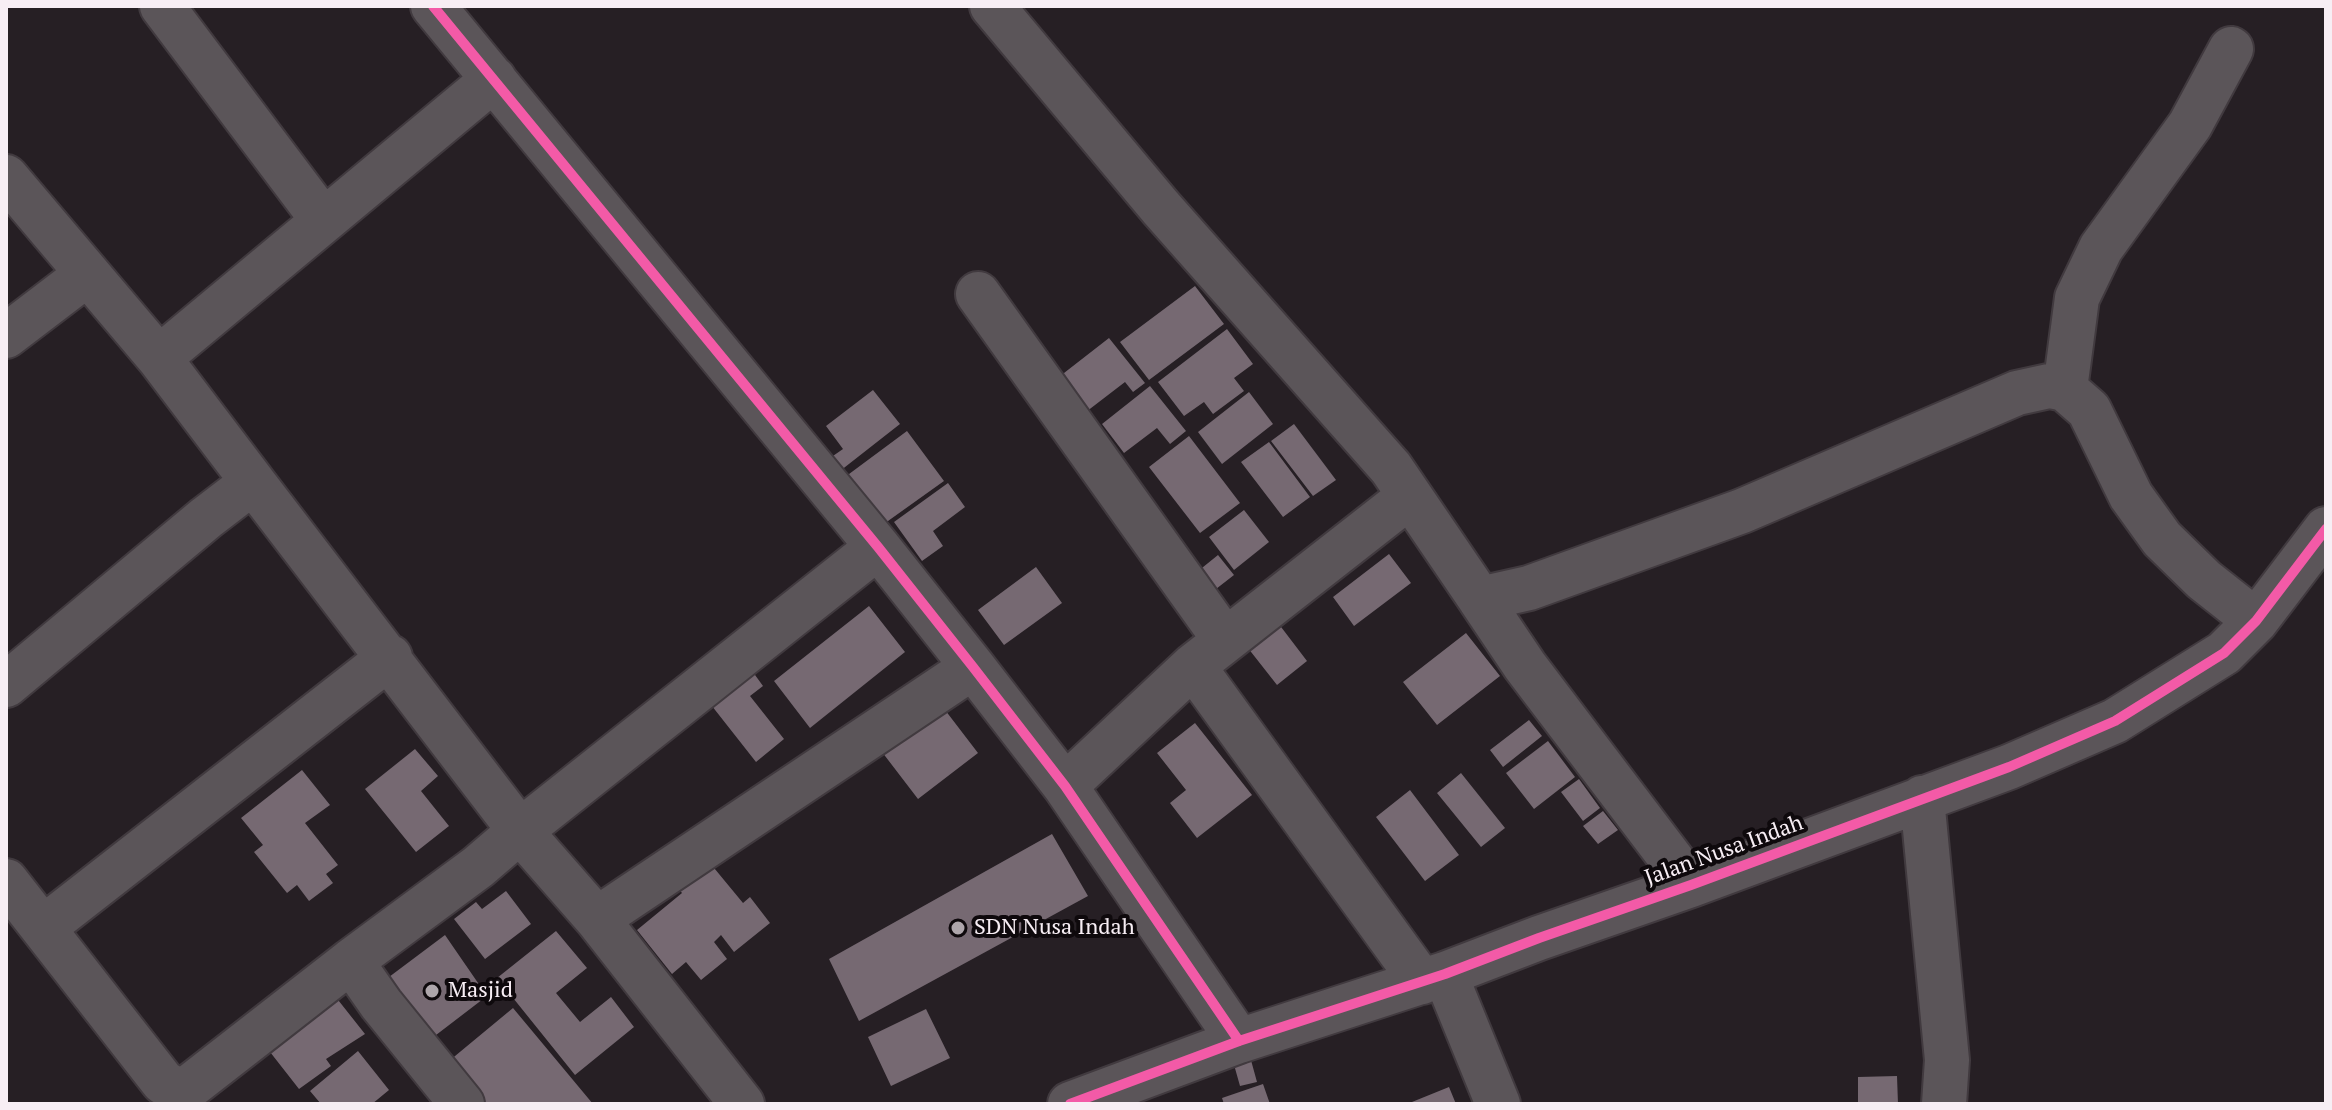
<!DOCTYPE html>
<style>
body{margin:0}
#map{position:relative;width:2332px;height:1110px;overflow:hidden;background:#261f24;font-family:"PT Serif",serif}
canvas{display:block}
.frame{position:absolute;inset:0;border:8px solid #f7eef4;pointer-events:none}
</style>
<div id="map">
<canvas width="2332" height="1110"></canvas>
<div class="frame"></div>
</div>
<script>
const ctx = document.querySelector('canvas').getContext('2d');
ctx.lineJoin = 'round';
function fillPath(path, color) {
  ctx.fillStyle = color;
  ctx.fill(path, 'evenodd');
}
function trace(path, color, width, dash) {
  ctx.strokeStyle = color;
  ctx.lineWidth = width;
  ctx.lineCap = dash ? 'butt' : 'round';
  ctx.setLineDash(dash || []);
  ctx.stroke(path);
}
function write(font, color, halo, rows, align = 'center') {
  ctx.font = font + ' "PT Serif",serif';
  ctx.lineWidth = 8;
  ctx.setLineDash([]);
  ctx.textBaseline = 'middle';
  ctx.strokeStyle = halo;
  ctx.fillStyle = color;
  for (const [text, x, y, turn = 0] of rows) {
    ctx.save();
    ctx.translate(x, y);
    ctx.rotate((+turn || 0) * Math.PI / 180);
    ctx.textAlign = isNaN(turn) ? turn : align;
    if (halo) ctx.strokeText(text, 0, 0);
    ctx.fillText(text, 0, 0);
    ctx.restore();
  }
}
const building = new Path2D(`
 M1195,286l29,38 -75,56 -29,-38z
 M1227,329l26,35 -19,14 10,13 -31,23 -9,-12 -20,14 -26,-34z
 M1109,338l36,45 -12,9 -8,-10 -43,33 -27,-35z
 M1150,386l36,45 -16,13 -13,-16 -33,25 -22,-29z
 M873,390l27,34 -60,47 -10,-13 13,-9 -17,-23z
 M1249,392l24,32 -51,40 -24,-32z
 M1294,424l42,56 -23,16 -42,-55z
 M907,431l37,50 -63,45 -36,-49z
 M1189,436l51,67 -40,30 -51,-66z
 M1269,442l41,55 -27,20 -42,-55z
 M948,483l17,24 -32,24 10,15 -21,15 -28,-39z
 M1244,510l25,32 -35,28 -25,-33z
 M1389,554l22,29 -57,43 -21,-29z
 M1218,555l16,20 -27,21 -15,-20z
 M1036,567l26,36 -58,42 -26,-35z
 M869,606l36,46 -95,76 -36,-47z
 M1275,619l32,42 -30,24 -33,-42z
 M1466,633l34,43 -63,49 -34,-43z
 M750,668l13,18 -13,10 34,43 -28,23 -48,-61z
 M942,706l36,47 -60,46 -36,-47z
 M1529,720l13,16 -39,31 -13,-17z
 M1195,723l57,72 -55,43 -27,-35 16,-13 -29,-37z
 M1548,741l27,36 -41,32 -28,-36z
 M415,749l23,27 -17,15 28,35 -33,26 -51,-63z
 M302,770l28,35 -25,18 33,42 -12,9 7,9 -24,18 -12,-16 -10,8 -33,-41 9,-7 -22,-27z
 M1461,773l44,55 -24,19 -44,-54z
 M1579,779l21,29 -17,13 -22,-29z
 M1410,790l49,65 -34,26 -49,-64z
 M1603,811l15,19 -20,14 -15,-18z
 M1052,834l36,62 -229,125 -30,-62z
 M705,857l38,46 7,-6 20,26 -36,29 -13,-17 -7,7 13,17 -26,21 -15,-18 -14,12 -35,-44 45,-37 -8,-10z
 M506,891l25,33 -46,35 -31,-40 22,-17 6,7z
 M556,931l31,37 -31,25 24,29 31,-25 23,30 -59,48 -78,-97z
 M445,935l42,61 -64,49 -46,-59z
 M331,991l34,43 -39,25 5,7 -32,23 -36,-46z
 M513,1008l80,96h-108l-36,-43z
 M926,1009l24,49 -59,28 -23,-49z
 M1246,1042l11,40 -17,4 -11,-39z
 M358,1051l31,39 -17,14h-51l-11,-13z
 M1897,1076l1,28h-40v-27z
 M1263,1084l7,20h-46l-2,-6z
 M1449,1087l7,17h-49z`);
const minor = new Path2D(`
 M162,6l161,214
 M433,6l445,541 95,120 92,119 174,255
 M992,6l169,202 230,260 89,131
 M6,177l153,181 94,124
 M978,294l247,346
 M6,336l80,-61
 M159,358l335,-279
 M2065,389l12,-91 24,-50 89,-123 41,-76
 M1193,666l229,316
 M6,685l200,-167 47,-36 267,349 358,-284
 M1065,786l128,-120 217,-170
 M1922,798l25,262 -3,44
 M6,881l157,201 13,8 12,-2 163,-127 30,43 81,100
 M1691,885l-166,-219 -45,-67 49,-11 213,-77 275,-118 32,-7 16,3 24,21 42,86 31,43 42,41 52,41
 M597,919l376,-252
 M43,928l347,-271
 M351,961l127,-94 42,-36 77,88 145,185
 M1445,974l53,130
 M1070,1104l169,-63 206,-67 94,-36 152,-53 318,-118 106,-46 109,-68 32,-32 70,-92`);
const cycleway = new Path2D(`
 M433,6l445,541 95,120 92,119 174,255
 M1070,1104l169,-63 206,-67 94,-36 152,-53 318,-118 106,-46 109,-68 32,-32 70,-92`);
const markers = [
 [958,928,8,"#aea6ab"],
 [432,991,8,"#aea6ab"]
];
const streetNames = [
 ["Jalan Nusa Indah",1724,851,-20]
];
const poiNames = [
 ["SDN Nusa Indah",974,928],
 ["Masjid",448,991]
];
fillPath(building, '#766972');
trace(minor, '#413a3f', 48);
trace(minor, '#5b5559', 44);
trace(cycleway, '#f35aa7', 10);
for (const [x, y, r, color] of markers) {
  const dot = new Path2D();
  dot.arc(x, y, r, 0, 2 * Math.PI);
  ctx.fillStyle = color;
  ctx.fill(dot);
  trace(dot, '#0e090c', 3);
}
write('22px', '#f7eef4', '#0e090c', streetNames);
write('22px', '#f7eef4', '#0e090c', poiNames, 'left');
</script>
